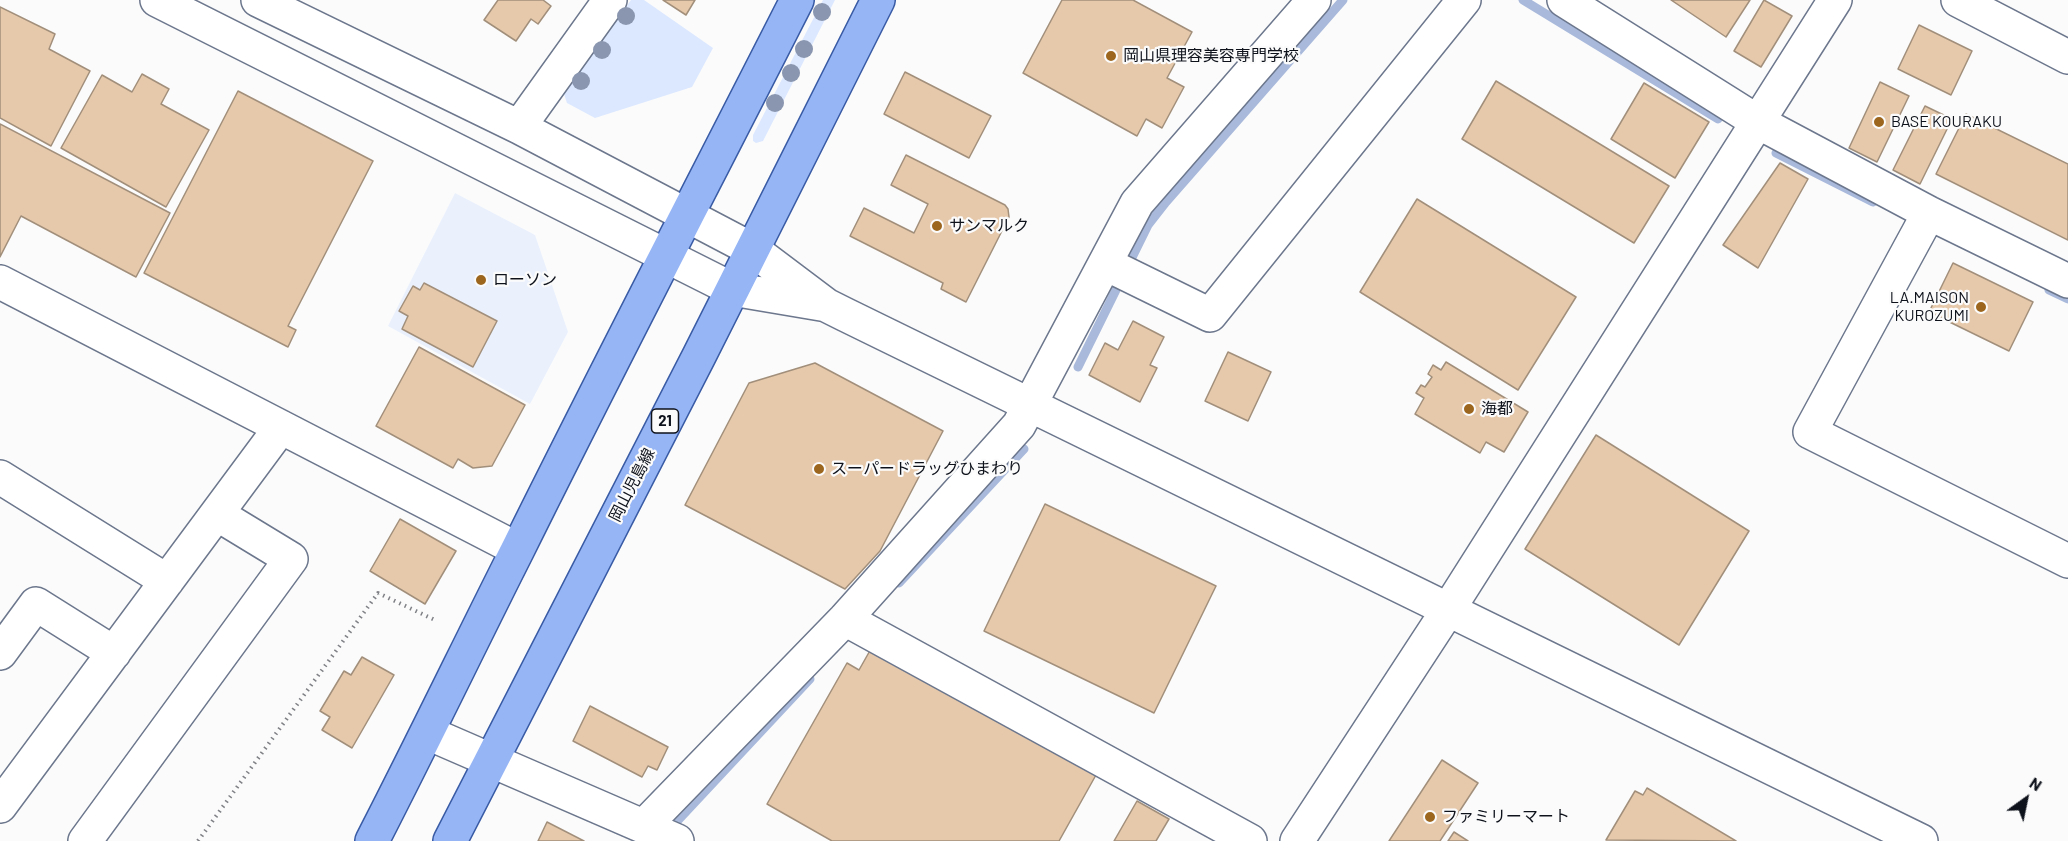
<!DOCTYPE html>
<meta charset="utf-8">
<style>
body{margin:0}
#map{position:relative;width:2068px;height:841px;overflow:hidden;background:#fbfbfb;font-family:Barlow,sans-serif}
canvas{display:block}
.north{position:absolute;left:1996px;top:769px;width:60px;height:60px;-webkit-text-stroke:4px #fbfbfb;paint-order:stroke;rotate:33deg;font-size:16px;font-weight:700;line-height:24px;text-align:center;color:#0e121b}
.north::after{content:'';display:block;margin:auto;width:21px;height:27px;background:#0e121b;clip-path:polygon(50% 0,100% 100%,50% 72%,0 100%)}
</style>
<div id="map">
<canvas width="2068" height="841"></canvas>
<div class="north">N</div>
</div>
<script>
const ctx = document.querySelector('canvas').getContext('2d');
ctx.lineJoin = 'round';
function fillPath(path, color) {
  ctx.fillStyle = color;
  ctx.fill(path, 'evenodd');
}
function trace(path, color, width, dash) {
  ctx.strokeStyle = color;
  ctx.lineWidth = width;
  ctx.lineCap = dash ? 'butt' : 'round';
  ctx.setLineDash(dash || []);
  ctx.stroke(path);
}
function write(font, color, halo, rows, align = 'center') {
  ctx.font = font + ' Barlow,"Noto Sans JP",sans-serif';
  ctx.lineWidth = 4.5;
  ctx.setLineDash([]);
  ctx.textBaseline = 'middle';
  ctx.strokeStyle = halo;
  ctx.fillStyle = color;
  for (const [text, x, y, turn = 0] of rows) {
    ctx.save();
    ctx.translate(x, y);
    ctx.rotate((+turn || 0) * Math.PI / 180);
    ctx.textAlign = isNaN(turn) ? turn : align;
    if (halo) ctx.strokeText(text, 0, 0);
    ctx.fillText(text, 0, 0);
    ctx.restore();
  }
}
const built = new Path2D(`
 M455,193l80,42 33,97 -38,72 -142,-78z`);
const green = new Path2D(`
 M631,0h13l69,48 -21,39 -97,31 -28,-15 -3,-9z
 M823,0h12l-72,141 -7,2 -3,-2v-6z`);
const stream = new Path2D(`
 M1523,0l195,119
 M1776,153l97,49
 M2049,290l19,9
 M1078,367l70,-142 18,-23 177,-202
 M899,583l125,-134
 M668,831l142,-152`);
const building = new Path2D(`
 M498,0h45l8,6 -13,18 -7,-5 -15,22 -32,-21z
 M663,0h32l-9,15z
 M1062,0h71l59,32 -25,46 17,9 -22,41 -16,-9 -9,17 -114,-63z
 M1671,0h79l-24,37z
 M1764,0l28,16 -31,51 -27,-16z
 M0,7l55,27 -6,15 41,22 -39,75 -51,-28z
 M1919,25l53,26 -21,44 -53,-26z
 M905,72l86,44 -22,42 -85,-44z
 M142,74l27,15 -8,15 48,26 -43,77 -105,-59 41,-73 30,17z
 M1496,81l173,105 -35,57 -172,-104z
 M1880,82l29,14 -32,66 -28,-14z
 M1644,83l65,39 -34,56 -64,-39z
 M238,91l135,70 -85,165 8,4 -8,17 -144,-74z
 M1925,106l27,13 -32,65 -27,-14z
 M1966,114l102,50v76l-132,-66z
 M0,124l170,89 -34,64 -115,-61 -21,41z
 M906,155l99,50 3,4 1,8 -43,85 -25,-13 2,-6 -93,-47 14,-28 50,25 14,-29 -37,-19z
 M1780,163l28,16 -50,89 -35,-23z
 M1417,199l159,98 -58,93 -158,-98z
 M1953,263l80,39 -24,49 -80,-39z
 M424,283l73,38 -24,46 -71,-38 6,-13 -9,-5 14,-25 7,4z
 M1133,321l31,16 -14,28 7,3 -17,34 -51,-27 16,-32 13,7z
 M419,347l106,58 -33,61 -19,2 -15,-9 -5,9 -77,-42z
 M1228,352l43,20 -23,49 -43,-20z
 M1446,362l82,50 -24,40 -18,-10 -6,11 -65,-39 9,-16 -8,-5 5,-8 4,2 7,-10 -4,-3 5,-9 8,5z
 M815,363l128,68 -63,120 -35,38 -160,-84 64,-122z
 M1596,435l153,96 -70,114 -154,-96z
 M1045,504l171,82 -62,127 -170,-82z
 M400,519l56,32 -31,53 -55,-33z
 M872,647l224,128 -37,66h-227l-65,-37 80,-141 12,7z
 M362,657l32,18 -42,73 -30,-18 8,-13 -10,-6 24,-40 7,4z
 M590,706l78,41 -11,23 -9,-4 -6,11 -69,-36z
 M1442,760l36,23 -38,58h-51z
 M1647,788l89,53 -130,-1 29,-49 8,4z
 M1137,801l32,18 -13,22h-42z
 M547,822l37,19h-46z
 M1454,832l14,9h-20z`);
const path = new Path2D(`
 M198,841l180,-248 59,28`);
const minor = new Path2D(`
 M157,0l575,289 89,15
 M258,0l261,127 234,123 73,55 18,9 1077,527
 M1564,0l194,122 171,91 139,68
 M1958,0l110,57
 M519,127l91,-127
 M1929,213l-119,219 258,129
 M1106,264l104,51 254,-315
 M0,282l517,267
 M0,477l167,104
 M845,619l405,222
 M0,653l36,-49 78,49
 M428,733l249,108
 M0,806l281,-379
 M644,826l201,-207 174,-194 118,-222 177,-203
 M85,841l206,-282 -74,-45
 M1297,841l151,-231 387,-610`);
const major = new Path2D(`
 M372,841c50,-97 97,-195 146,-292 91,-184 186,-366 279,-549
 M450,841l249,-485 179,-356`);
const trees = [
 [822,12],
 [626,16],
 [804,49],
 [602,50],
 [791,73],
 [581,81],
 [775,103]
];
const markers = [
 [1111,56,6,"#9c661f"],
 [1879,122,6,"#9c661f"],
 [937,226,6,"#9c661f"],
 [481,280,6,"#9c661f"],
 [1981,307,6,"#9c661f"],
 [1469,409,6,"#9c661f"],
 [819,469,6,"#9c661f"],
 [1430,817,6,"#9c661f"]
];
const shields = [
 [665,421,27]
];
const shieldNames = [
 ["21",665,421]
];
const poiNames = [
 ["岡山県理容美容専門学校",1123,56],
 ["BASE KOURAKU",1891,122],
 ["サンマルク",949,226],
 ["ローソン",493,280],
 ["LA.MAISON",1969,298,"right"],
 ["KUROZUMI",1969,316,"right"],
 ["海都",1481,409],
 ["スーパードラッグひまわり",831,469],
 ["ファミリーマート",1442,817]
];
const streetNames = [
 ["岡山児島線",632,485,-63]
];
fillPath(built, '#eaf1fd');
fillPath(green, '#dce8ff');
trace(stream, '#a8b9db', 9);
fillPath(building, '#e6c9ab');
trace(building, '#a28f7b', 1.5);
trace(minor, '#6c778d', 36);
trace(major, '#395ba5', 36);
trace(path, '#7f8186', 4, [1.5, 4.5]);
trace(minor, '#fff', 33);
trace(major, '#96b5f5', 33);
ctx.fillStyle = '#8a96af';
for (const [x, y] of trees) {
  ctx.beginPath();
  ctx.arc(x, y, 9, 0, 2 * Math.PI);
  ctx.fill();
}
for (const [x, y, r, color] of markers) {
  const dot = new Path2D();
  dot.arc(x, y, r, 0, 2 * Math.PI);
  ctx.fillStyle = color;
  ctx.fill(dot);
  trace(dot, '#fbfbfb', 2);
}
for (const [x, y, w] of shields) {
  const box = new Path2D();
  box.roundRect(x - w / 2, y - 12, w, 24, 4.5);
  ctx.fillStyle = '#fbfbfb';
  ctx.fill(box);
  trace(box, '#0e121b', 1.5);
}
write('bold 15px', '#0e121b', null, shieldNames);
write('16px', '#0e121b', '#fbfbfb', poiNames, 'left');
write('16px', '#0e121b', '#fbfbfb', streetNames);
</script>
